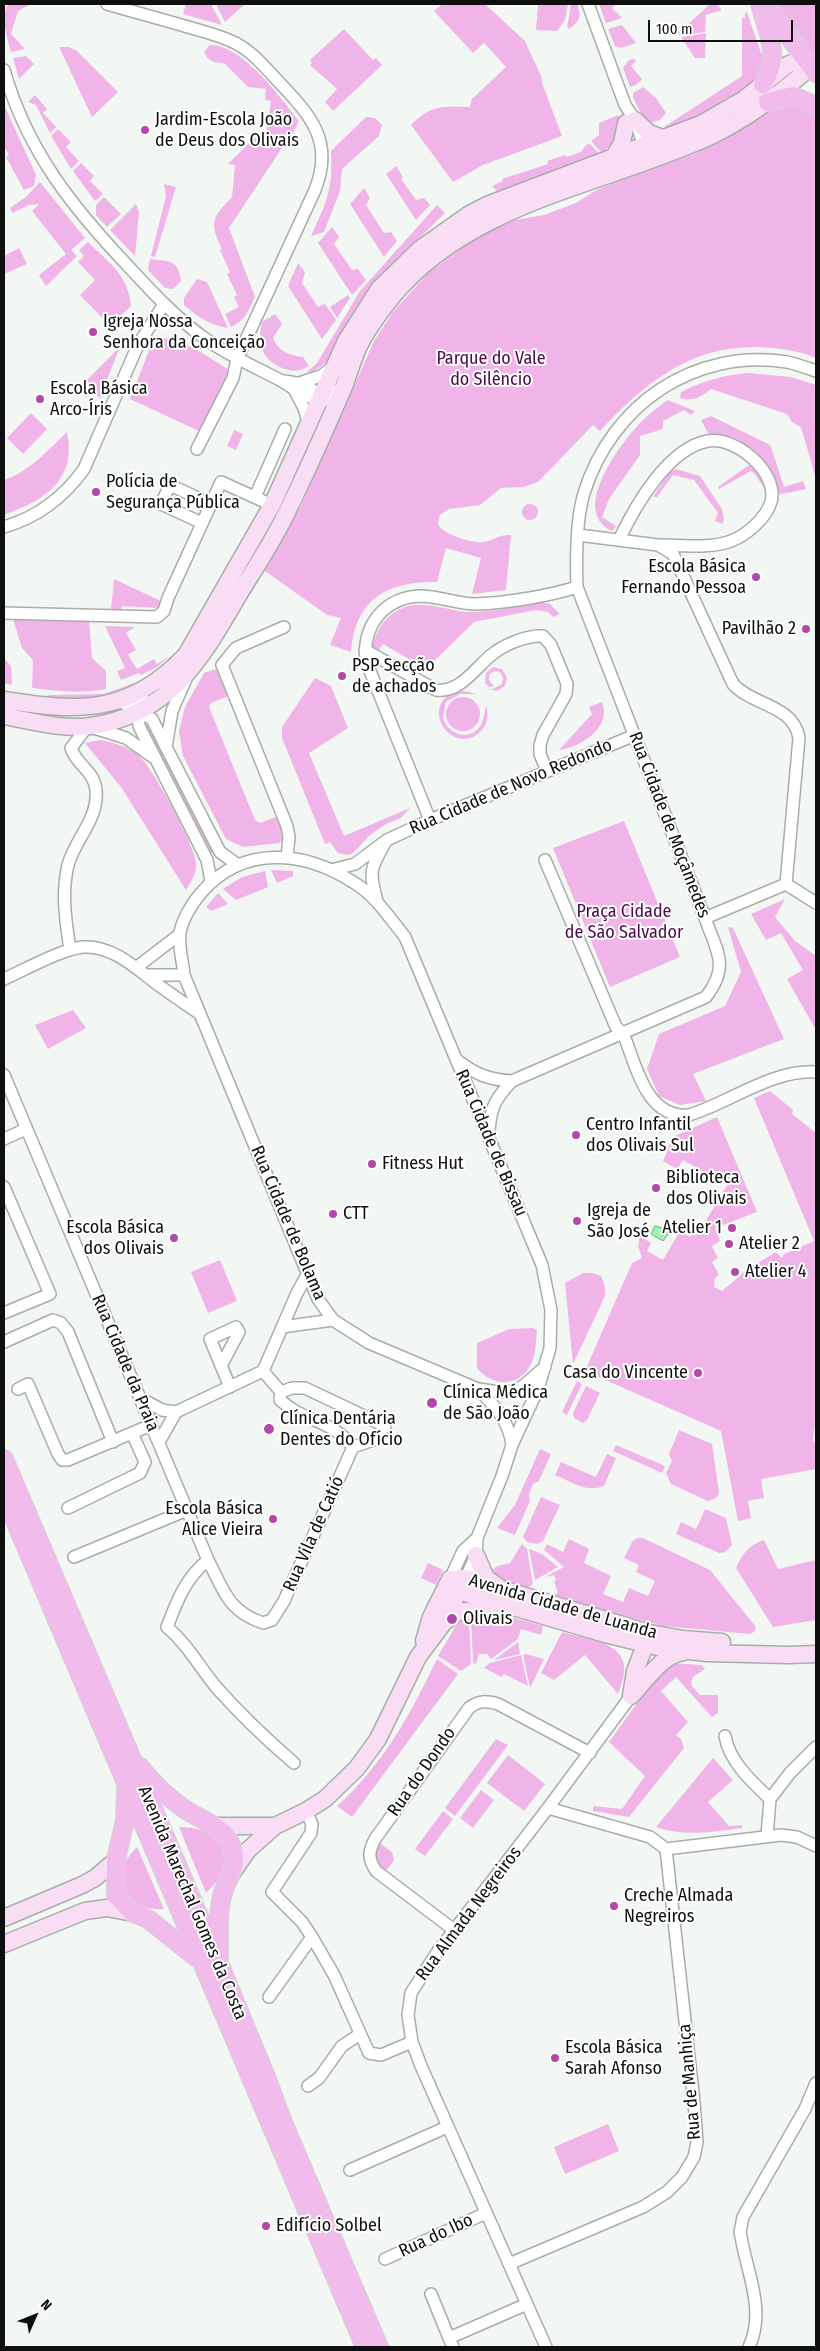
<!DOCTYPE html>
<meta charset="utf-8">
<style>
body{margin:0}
#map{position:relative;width:820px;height:2351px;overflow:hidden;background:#f3f7f3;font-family:"Fira Sans Condensed",sans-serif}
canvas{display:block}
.frame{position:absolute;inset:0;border:5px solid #0e0f0e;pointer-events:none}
.north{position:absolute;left:10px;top:2291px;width:50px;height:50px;-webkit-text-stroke:4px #fff;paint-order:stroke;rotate:46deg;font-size:14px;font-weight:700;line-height:20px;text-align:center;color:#0e0f0e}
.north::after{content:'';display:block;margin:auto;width:18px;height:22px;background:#0e0f0e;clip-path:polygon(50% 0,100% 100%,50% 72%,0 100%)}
.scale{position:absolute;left:648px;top:20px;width:145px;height:22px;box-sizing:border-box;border:2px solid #0e0f0e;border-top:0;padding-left:6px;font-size:15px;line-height:18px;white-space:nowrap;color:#0e0f0e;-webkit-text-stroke:4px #fff;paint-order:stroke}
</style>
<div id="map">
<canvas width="820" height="2351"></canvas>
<div class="frame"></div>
<div class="north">N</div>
<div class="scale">100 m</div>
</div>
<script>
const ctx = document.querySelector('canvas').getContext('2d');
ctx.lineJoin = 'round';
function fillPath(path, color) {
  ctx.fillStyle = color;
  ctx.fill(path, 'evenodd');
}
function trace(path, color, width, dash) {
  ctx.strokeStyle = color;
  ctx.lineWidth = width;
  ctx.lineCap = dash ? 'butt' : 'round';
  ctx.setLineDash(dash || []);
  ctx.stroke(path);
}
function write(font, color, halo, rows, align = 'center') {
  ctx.font = font + ' "Fira Sans Condensed",sans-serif';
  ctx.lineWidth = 4;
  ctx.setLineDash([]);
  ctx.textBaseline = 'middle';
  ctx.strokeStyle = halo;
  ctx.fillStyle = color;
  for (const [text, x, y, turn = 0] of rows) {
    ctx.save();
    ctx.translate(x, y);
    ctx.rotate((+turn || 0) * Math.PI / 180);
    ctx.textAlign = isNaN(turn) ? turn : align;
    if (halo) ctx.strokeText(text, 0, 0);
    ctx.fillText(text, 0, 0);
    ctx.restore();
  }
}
const green = new Path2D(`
 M8,4h23l-13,7 -7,23 14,15 -14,3c-4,-15 -11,-35 -3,-48z
 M186,4h25l11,21 -39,-11z
 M216,4h29l-20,18z
 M442,4h43l40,37 16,35 1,7 20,53 -79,29 -30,17 -42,-57c21,-21 31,-18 59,-18l2,-8 34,-32 -22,-24 -11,10 -39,-42z
 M544,4h24l-3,16 -8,11 -21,-1 2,-25z
 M571,4h6c5,13 3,17 -8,25l-2,-2z
 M599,4h17l-4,4 10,10 -16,5z
 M710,4h6l6,6 -16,5 -1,17 -25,4 -1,-3z
 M777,4h39v54z
 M747,12l14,41 9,5c-3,31 -73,60 -99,73l-7,-4 78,-51v-58h3v-5z
 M622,25l14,18 -15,5 -6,-2 -7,-17z
 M344,29l29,31 3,-2 6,7 -49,46 -8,-9 12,-13 -27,-24 2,-2 -2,-3z
 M706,33l-1,25h-10l-14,-21z
 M210,45c33,0 70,52 89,76l-10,20 -23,-6 5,-34 -6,-1 1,-11 -18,-2 -24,-24c-8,0 -17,-2 -20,-11z
 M59,47h10l8,4 41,41 -26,25z
 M26,56l8,8 -15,15 -6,-21z
 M634,59l2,2 -5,5 11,13 -6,6 -6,2 -7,-19 6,-8z
 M643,87l13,11 10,15 -6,7 -11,3 -10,-13 -6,-13v-4z
 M35,95l12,14 -4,4 13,14 -6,6 -14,-28 -8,-3z
 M789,103l16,5 11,8v242c-14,-6 -29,-9 -44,-10 -74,-8 -125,32 -172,83l-7,-6 -55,57 -14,5 -23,1 -21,17 -31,4 -9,6 -2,9c4,10 35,20 46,18 10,-2 16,-8 27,-7l-5,55 -34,4 9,-36 -35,-10 -9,34c-50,-1 -82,17 -86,70l-21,-7 11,-27 -14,-3 -62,-44 36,-65 73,-165 19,-29 34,-38 42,-31 30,-17 16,-6 29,-5 32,-12 22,-14 96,-35 32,-16 52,-33z
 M4,105l32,70 -2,11 -10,4 -18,-33 3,-2 -5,-8z
 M618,115c4,15 -4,29 -16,38l-11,-12 8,-6v-12z
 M366,117l9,1 7,7 -3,11 -37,33 -2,22 -16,41 -13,4c16,-35 22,-46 20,-85z
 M58,129l13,13 -5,5 13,14 -8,8 -20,-33z
 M254,138l30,7 -55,83 26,69c-6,13 -10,24 -24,30l-6,-13 14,-7 -5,-10 3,-2 -10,-21 3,-2 -10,-22 2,-1c-13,-27 -10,-31 10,-52l3,-32 -7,-1z
 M590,144l10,11 -101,38 -7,-7 11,-5 -1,-2 46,-15 -1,-3 18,-6 1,2 15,-5 5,-7z
 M81,163l13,13 -4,5 13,13 -8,7 -22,-30z
 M396,166l7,11 -2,2 15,21 8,-2 6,7 -14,15 -30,-46z
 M40,182l45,56 -14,12 6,6 -31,30 -7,-11 27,-21 -34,-43 7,-7 -10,1 -17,8 -2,-5 16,-11z
 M164,184l12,3 -21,70 -4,-1 15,-60z
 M364,188l6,10 -4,7 18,28 7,-1 6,9 -13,16 -34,-53z
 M104,197l17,17 -14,13 -11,-12v-10z
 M136,204l3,8 -4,44 -25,-26z
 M437,205l8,8c-32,32 -70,63 -93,103 -11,19 -21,54 -46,57l11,-10 43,-72z
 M332,227l7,10 -5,7 18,26 6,-1 8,11 -14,15 -34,-52z
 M88,242c21,21 40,32 43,64l-21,20 -30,-31 15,-15 -17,-18 6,-6 -5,-6z
 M19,248l8,16 -23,10v-18z
 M150,259c19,3 28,-1 31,22l-8,8 -8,-1 -17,-18z
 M298,263l7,9 -3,11 16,24 7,-3 11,16 -14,19 -34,-53z
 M197,279l10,3 21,46c-19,-3 -30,-11 -44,-23v-7z
 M348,295l2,3 -13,20 -7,-11z
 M275,314l7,10 -9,14c6,14 16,17 30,19l6,9c-11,6 -16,6 -27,2 -21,-9 -25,-25 -20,-46z
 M163,338c25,3 45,19 66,32l-28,62 -71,-33 20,-51z
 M120,347l-20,51 -16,-15z
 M748,373l43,4 25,8v94l-15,-52 -9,-5 -5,-8 -76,-25c-10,8 -18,13 -31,9l1,-6c22,-11 42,-17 67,-19z
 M668,400l27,11 -4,4 -7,-5 -21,11v8l-23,7v19l-31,44 -7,18 14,9 -4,5c-44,-20 11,-92 32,-112 7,-7 16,-13 24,-19z
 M31,413l16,16 -24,25 -16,-16z
 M711,416l57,28 3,3 13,40 19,-6 3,8 -29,6c-15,-28 -30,-65 -68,-60l-8,-15z
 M234,430l9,4 -7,16 -9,-4z
 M67,432c10,48 -22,68 -63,83v-35c25,-8 44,-30 63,-48z
 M749,465l8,2 12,28 -15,-22 -3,-2 -32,18 -1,-2z
 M676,469l24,7 22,33 2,11 -2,4 -7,-3 3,-8 -24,-33 -21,-5 -16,22h-4l16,-25z
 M522 512a8 8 0 1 1 16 0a8 8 0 1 1-16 0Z
 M114,579l49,23 -4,6 -37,-2 -2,8 -9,-4z
 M541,602l9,2 10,10 -7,3 -5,-5 -12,-2 -62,12 -48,47 -43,-25 -5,7 -6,-3c6,-27 25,-46 54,-43 14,1 28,6 42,7 24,0 50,-6 73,-10z
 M13,619h76l3,39 14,13v18c-25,5 -50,2 -74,-1l1,-28 -11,-12z
 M105,626l30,1 -9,6 10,17 -8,5 9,14 17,-10 3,5 14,-9 -14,12 -16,8 -2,-2 -18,7 -4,-9 8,-3z
 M4,658l7,8 1,19 -8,-2z
 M493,667l9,2 5,8 -2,9 -8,5 -10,-2h6l9,-5 1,-6 -3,-6 -6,-1 -5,4v5l5,6 -5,1 -4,-4 1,-10z
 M216,669l12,27 -17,7 -2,4 46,113 5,3 18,-7 6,22 -5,5 -36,4 -17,-8 -43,-83 -4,-25 6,-24 19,-34z
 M315,678l16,8 17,42 -39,25 35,83 66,-28 -9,10 -15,6 -16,11 -18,19 -5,1 -9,-2 -8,-11 -5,2 -43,-106v-11z
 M134,683l1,1 -42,17 -46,1 1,-7 56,-1z
 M459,690l18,4h-17l-14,8 -3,16c5,17 27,24 38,7 3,-6 4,-14 5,-20 3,9 2,19 -5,26 -28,28 -66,-27 -22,-41z
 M446 714a17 17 0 1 1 34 0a17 17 0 1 1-34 0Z
 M602,702c10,25 -20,45 -43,48l33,-36 -3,-7z
 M148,725l66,127 -4,1 -65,-127z
 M99,740c14,2 27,6 39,15 14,11 56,89 58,107 1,10 -4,19 -10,28l-65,-103 -36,-44z
 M624,821l56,136 -70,30 -57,-139z
 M271,870l22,1v5l-16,7z
 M265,871l3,16 -32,13 -13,-11 19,-12z
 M218,893l10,11 -17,7 -5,-4z
 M785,899l-10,18 20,24 21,15v74l-29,-51 16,-9 -22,-37 -15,7 -15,-26z
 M728,927l5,1 51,111 -91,35 13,27 -26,4 -21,-9 -12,-27 12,-35 66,-28 16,-34z
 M73,1010l13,18 -38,21 -13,-24z
 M770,1091l23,19 -1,4 24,19v282l-3,26 3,2v26l-55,10 3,19 -16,3 3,17 -13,3 -17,-90 -136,-60 47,-108 10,-5 -4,-12 2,-10 11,7 -4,8 16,9 17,-29 10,6 3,-5 5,2 29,-49 -44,-25 -6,9 -14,-8 10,-24 44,-20 40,95 -42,16 5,13 -8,5 6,12 -6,4 7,13 -4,3 -1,9 8,4 27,-23 27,-16 6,6 2,-4 30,-13 -60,-143z
 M220,1260l17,41 -29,12 -17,-41z
 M583,1273h9l9,3 4,10v10l-32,68 -8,-81z
 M533,1328l4,2c-1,12 -1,24 -6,34 -12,24 -39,23 -54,4v-25l32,-14z
 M577,1381l5,3 -15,31 -5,-3z
 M586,1386l14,7 -13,27 -4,3 -9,-5 -1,-5z
 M679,1430l33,14 7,49 -3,5 -8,3 -37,-17 -5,-11 6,-12 -3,-7z
 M616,1445l49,21 -3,7 -49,-22z
 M540,1449l11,5 -12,27 -6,3 -4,10 1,7 -15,34 -18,-7 18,-23z
 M607,1454l9,4 -12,28c-18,7 -32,-4 -49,-11l6,-13 35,15z
 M541,1497l19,8 -17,36 -6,3 -10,-2 -4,-5z
 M705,1509l21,9 6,27 -7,7 -6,1 -43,-19 5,-12 15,7z
 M637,1538h6l67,32 46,57 -2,5 -5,2 -86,-8 -112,-30 7,-3 -4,-12 2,-1 -2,-5 -9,2 19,-10 -20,-17 3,-6 16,8 6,-13 20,10 -5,14 27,13 -8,18 20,8 6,-14 19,8 7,-15 -19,-9 3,-7 -15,-7 8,-16z
 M764,1540l14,29 38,-9v60l-43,7 -37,-59c6,-14 13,-23 28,-28z
 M522,1544l5,5 6,35 -8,5 -26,-8 -10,-9 9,-6 12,-3z
 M529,1549l13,5 16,13 -23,13z
 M428,1563l15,7 -7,15 -15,-7z
 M497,1613l46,13 -2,9 -20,-6 -3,10 -27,20 -4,-5h-8l-3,10 -3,-1 -2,-44 2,-2z
 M466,1618l3,2 2,44 -10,7 -23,-15 19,-32z
 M562,1632c38,11 78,11 56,62l-33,-39 -31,25 -13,-7z
 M518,1642l2,12 -26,6z
 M526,1654l18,5 -14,29 -7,-33z
 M521,1655l7,31 -24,-12 -2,3 -18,-9 6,-5z
 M437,1659l21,15 -106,143 -15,-11c46,-41 74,-93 100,-147z
 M671,1663l31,2 3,4 -12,8 -2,8 9,10h18v18l-6,4 -36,-40 -15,14 27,31 -12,13 5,4 3,9 -55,69 -36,-6v-5l29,3 23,-33 -36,-34 42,-58z
 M496,1739l12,6 -53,71 -10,-8z
 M508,1755l37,29 -21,27 -37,-28z
 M713,1758l20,22 -25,22 21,24 13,-1v3c-29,4 -58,9 -86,-1z
 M481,1790l13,10 -21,28 -13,-10z
 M443,1811l10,8 -28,37 -10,-7z
 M179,1827c45,0 63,34 27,66z
 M377,1841l15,11 2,8 -9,12 -10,-14z
 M137,1847l27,62c-43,3 -57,-33 -27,-62z
 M608,2124l11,27 -54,23 -11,-27z`);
const water = new Path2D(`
 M668,1223l8,5 -5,7 -3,-1 -5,7 -12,-7 4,-8 8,2z`);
const street = new Path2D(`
 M107,4c27,8 54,15 81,23 14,4 30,8 43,14 19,8 32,24 46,39 32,34 58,60 38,110l-78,169 -4,19 -36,71
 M588,4l37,101 10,15 7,20 -2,11
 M4,70c23,81 69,138 125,197 24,26 48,52 78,73 23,16 48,27 73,40 24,14 38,30 63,6
 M284,381c16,2 30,5 39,20
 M299,383l22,-7 12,-9
 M295,391l9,17 5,17
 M255,497l30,-68
 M202,523l-41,-19 9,-19 41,19
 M4,527c34,-10 60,-30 80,-58l54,-124 26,-41
 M578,535l80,10 15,9 60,130c20,22 61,21 66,54l-13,146
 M619,540c16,-34 49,-92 89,-99 27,-5 71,31 63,61 -5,16 -24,33 -40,39 -22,8 -48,4 -71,4
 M4,613l153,4 7,-6 4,-13 53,-116 51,23
 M284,627l-48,21 -14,17 65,161 2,11 -2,21
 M365,650l71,40c23,3 38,-20 54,-34 13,-11 36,-21 53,-20l8,9 16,39 -1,10 -23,41 -3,10v9l7,17
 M186,679l-14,32 -6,36 54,105 18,13
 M144,690l-6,21 1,15 68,134 4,21
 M118,700l34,19 14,28
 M91,727l35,11 27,19
 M430,820l-64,-159c-4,-36 19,-65 57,-65 18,1 35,8 53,8 30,-1 73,-8 101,-17
 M545,860l71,167 7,6c13,32 23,86 66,82 40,-12 84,-46 127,-43
 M331,870l24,-6 32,-24 43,-20 205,-85
 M786,884l30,19
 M377,901c-8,-29 -7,-32 8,-58
 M705,918l81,-34
 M70,950c-4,-28 -9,-56 -2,-85 7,-26 31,-46 28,-75 -2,-20 -20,-25 -25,-42l16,-21
 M137,967l43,-33
 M146,975h38
 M4,979c20,-9 58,-30 79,-32 29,-2 53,21 74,37 14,10 28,20 42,29
 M457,1060c18,14 32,20 55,21
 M4,1075l204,485c16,31 20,51 55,63l9,-3 12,-19 69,-154
 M489,1133c1,-25 6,-34 23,-52l194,-84c24,-31 11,-45 -1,-79l-128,-331c-1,-28 -1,-67 7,-94 28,-89 110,-145 203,-131 10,2 20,6 29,9
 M4,1139l22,-10
 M4,1187l46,107 -46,19
 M282,1327l51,-7
 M4,1342l49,-22 8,3 7,9 45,110
 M221,1366l18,-34 -3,-5 -26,12 20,48
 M263,1371l18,21
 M292,1388h13l80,38 -9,13 -23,8c-23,-29 -48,-24 -73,-47l1,-8z
 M18,1389l10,-5 30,70 4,6h6l83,-35
 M478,1389c17,17 31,32 34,56
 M140,1398l22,12 14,2 87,-41 34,-78 10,-18
 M159,1442l17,-30
 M68,1508l72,-35 5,-11 -13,-29
 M74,1557l113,-47
 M208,1560c-22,17 -31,41 -41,67 20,17 32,39 49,60 24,27 50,52 78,76
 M450,1579l13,-28 14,-13
 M463,1584l13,-29 1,-17 25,-62 10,-31 26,-56 12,-41 1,-38 -9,-45 -137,-328c-16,-20 -30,-42 -52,-55 -50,-32 -111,-37 -152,11 -9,10 -19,27 -21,40 -2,13 3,29 4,42l134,324 15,21 36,23 109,46 22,3 13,-1 10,-5 22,-19
 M725,1736c4,25 27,46 45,63
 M548,1808l102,29 16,12 115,-14 16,2 19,9
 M306,1811l6,13 -1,9 -39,59 30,30 10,15 22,38 35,78 12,2 31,-13
 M767,1836l3,-37 20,-26 26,-26
 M454,1930l-78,-59c-8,-12 -8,-19 -1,-32l94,-131c10,-8 17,-7 29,-4l92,49
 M269,1997l43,-60
 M308,2086l11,-8 23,-32 18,-12
 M350,2170l97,-43
 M385,2259l101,-46
 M509,2264l134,-57 24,-15 15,-15 12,-20 3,-15 -3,-40 -28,-253
 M431,2294l18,44
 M453,2347l-4,-9 78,-34
 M546,2347l-125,-281 -9,-24 -4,-27 3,-22 27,-42 110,-143 83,-112
 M749,2347c16,-34 0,-70 -7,-105l-2,-10 3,-15 62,-108 11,-26`);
const secondary = new Path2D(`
 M635,120l14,13 16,6
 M613,159l9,-16 4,-20
 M4,700c76,12 124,15 182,-45l86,-150 74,-164 33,-52 41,-40 48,-34 19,-10 214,-81 42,-24 44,-35 10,-4h10l-3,11 -4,4c-26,22 -56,44 -87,59 -107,50 -243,66 -321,162 -12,15 -26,34 -34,51 -5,12 -9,24 -13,36 -18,42 -37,85 -57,126 -14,30 -33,58 -50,86 -36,62 -68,119 -147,130 -28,4 -60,-5 -87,-10
 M476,1555l10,23 13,9
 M450,1579l9,12 146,43 57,14 45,5 81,2 28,-1
 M450,1579l15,-1 185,55 33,6 39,3
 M443,1623l15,-11 42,-5
 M424,1641l7,-24 19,-38
 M631,1696c14,-14 31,-42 53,-44
 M631,1696l4,-25 14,-36
 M217,1826h58
 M232,1873l16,-23 27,-24 31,-15 19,-12 32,-31 21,-29 40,-82 24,-32 17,-34
 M4,1918l78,-33 13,-7 21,-18
 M4,1944l81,-33 22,-3 26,5`);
const primary = new Path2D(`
 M760,4c8,31 21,50 3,80
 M765,4l51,69
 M768,102l25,-6 23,10
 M4,1459l215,504 48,116 15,41 97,227
 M4,1495l361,852
 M139,1766c13,16 27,30 44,42 21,15 51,20 51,52 0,11 -6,19 -10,29 -7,21 -5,46 -5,69
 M126,1790l-1,30 -9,40v35l17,18 15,6 49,39`);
const markers = [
 [145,130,5,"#b348aa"],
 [93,332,5,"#b348aa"],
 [40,399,5,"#b348aa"],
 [96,492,5,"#b348aa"],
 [756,577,5,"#b348aa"],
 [806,629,5,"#b348aa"],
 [342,676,5,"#b348aa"],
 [576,1135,5,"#b348aa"],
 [372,1164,5,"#b348aa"],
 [656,1188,5,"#b348aa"],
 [333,1214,5,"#b348aa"],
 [577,1221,5,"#b348aa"],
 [732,1228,5,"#b348aa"],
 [174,1238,5,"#b348aa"],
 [729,1244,5,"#b348aa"],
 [735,1272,5,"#b348aa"],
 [698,1373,5,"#b348aa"],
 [432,1403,6,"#b348aa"],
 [269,1429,6,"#b348aa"],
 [273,1519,5,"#b348aa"],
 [452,1619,6,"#b348aa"],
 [614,1906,5,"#b348aa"],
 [555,2058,5,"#b348aa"],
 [266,2226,5,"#b348aa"]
];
const poiNames = [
 ["Jardim-Escola João",155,120],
 ["de Deus dos Olivais",155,141],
 ["Igreja Nossa",103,322],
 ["Senhora da Conceição",103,343],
 ["Escola Básica",50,389],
 ["Arco-Íris",50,410],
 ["Polícia de",106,482],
 ["Segurança Pública",106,503],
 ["Escola Básica",746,567,"right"],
 ["Fernando Pessoa",746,588,"right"],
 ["Pavilhão 2",796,629,"right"],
 ["PSP Secção",352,666],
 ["de achados",352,687],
 ["Centro Infantil",586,1125],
 ["dos Olivais Sul",586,1146],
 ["Fitness Hut",382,1164],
 ["Biblioteca",666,1178],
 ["dos Olivais",666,1199],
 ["Igreja de",587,1211],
 ["São José",587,1232],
 ["CTT",343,1214],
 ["Escola Básica",164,1228,"right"],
 ["dos Olivais",164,1249,"right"],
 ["Atelier 1",722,1228,"right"],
 ["Atelier 2",739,1244],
 ["Atelier 4",745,1272],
 ["Casa do Vincente",688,1373,"right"],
 ["Clínica Médica",443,1393],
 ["de São João",443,1414],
 ["Clínica Dentária",280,1419],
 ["Dentes do Ofício",280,1440],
 ["Escola Básica",263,1509,"right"],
 ["Alice Vieira",263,1530,"right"],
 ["Olivais",463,1619],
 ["Creche Almada",624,1896],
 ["Negreiros",624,1917],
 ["Escola Básica",565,2048],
 ["Sarah Afonso",565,2069],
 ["Edifício Solbel",276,2226]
];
const parkNames = [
 ["Parque do Vale",491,359],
 ["do Silêncio",491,380],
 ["Praça Cidade",624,912],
 ["de São Salvador",624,933]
];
const streetNames = [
 ["Rua Cidade de Novo Redondo",511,787,-23],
 ["Rua Cidade de Moçâmedes",669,825,69],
 ["Rua Cidade de Bissau",491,1143,67],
 ["Rua Cidade de Bolama",288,1223,67],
 ["Rua Cidade da Praia",125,1363,67],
 ["Rua Vila de Catió",314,1534,-66],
 ["Avenida Cidade de Luanda",563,1607,16],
 ["Rua do Dondo",422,1772,-55],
 ["Avenida Marechal Gomes da Costa",192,1903,67],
 ["Rua Almada Negreiros",469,1914,-53],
 ["Rua de Manhiça",690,2082,-95],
 ["Rua do Ibo",436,2236,-25]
];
fillPath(green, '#f0b4e8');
fillPath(water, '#a0f2ad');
trace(water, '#74ae7d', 1);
trace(street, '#a9adaa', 14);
trace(secondary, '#a9adaa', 19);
trace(primary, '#d4d4d4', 20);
trace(street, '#fff', 11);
trace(secondary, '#f8ddf5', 16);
trace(primary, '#f1bbeb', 18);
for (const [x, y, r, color] of markers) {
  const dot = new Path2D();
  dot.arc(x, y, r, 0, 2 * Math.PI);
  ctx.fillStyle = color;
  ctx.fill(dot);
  trace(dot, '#fff', 2);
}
write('18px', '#0e0f0e', '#fff', poiNames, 'left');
write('18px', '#4e0a4a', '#fff', parkNames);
write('18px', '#0e0f0e', '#fff', streetNames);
</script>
